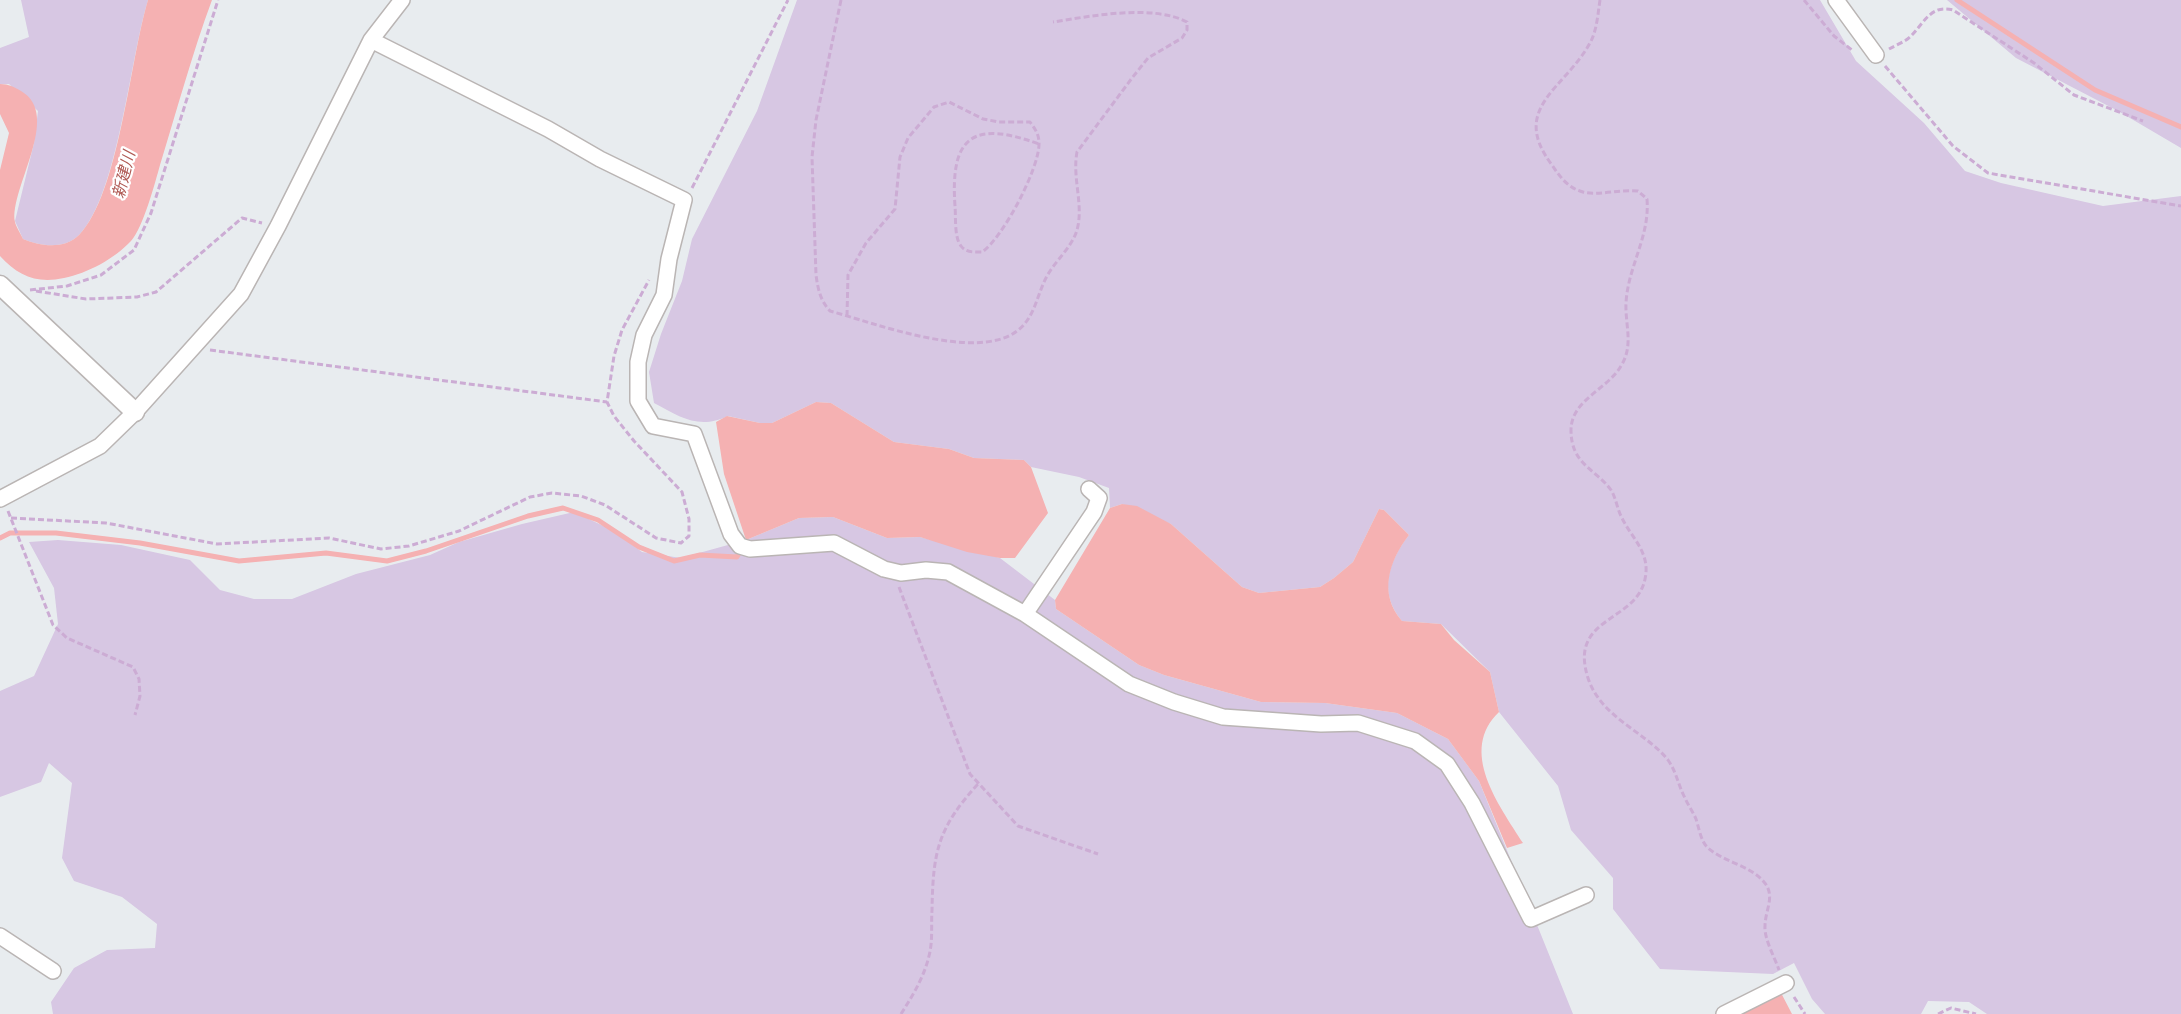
<!DOCTYPE html>
<meta charset="utf-8">
<style>
body{margin:0}
canvas{display:block;background:#e8ecef}
</style>
<canvas width="2181" height="1014"></canvas>
<script>
const ctx = document.querySelector('canvas').getContext('2d');
ctx.lineJoin = 'round';
function fillPath(path, color) {
  ctx.fillStyle = color;
  ctx.fill(path, 'evenodd');
}
function trace(path, color, width, dash) {
  ctx.strokeStyle = color;
  ctx.lineWidth = width;
  ctx.lineCap = dash ? 'butt' : 'round';
  ctx.setLineDash(dash || []);
  ctx.stroke(path);
}
function write(font, color, halo, rows, align = 'center') {
  ctx.font = font + ' "Varela Round","Noto Sans JP",sans-serif';
  ctx.lineWidth = 4.5;
  ctx.setLineDash([]);
  ctx.textBaseline = 'middle';
  ctx.strokeStyle = halo;
  ctx.fillStyle = color;
  for (const [text, x, y, turn = 0] of rows) {
    ctx.save();
    ctx.translate(x, y);
    ctx.rotate((+turn || 0) * Math.PI / 180);
    ctx.textAlign = isNaN(turn) ? turn : align;
    if (halo) ctx.strokeText(text, 0, 0);
    ctx.fillText(text, 0, 0);
    ctx.restore();
  }
}
const green = new Path2D(`
 M21,0h127c-18,58 -30,195 -69,235 -15,15 -39,11 -56,4l-8,-18 19,-78 4,-32 -29,-27h-9v-36l29,-11z
 M797,0h1023l36,61 68,62 41,48 36,12 102,23 78,-10v818h-194l-18,-12 -41,-1 -7,13h-96l-13,-15 -18,-36 -21,11 -113,-5 -47,-60v-31l-42,-48 -13,-44 -59,-74 -9,-40 -49,-48 -39,-3c-24,-28 -14,-59 7,-86l-25,-25 -5,-1 -26,53 -19,16 -14,9 -61,6 -17,-6 -71,-63 -49,-20 -12,4 -1,-20 -30,-11 -48,-10 -7,-7 -50,-2 -25,-9 -55,-7 -63,-39 -15,-1 -44,21h-12l-32,-7c-29,14 -48,1 -74,-13l-5,-31 12,-38 21,-53 10,-42 65,-128z
 M1947,0h234v148l-63,-37 -102,-53z
 M574,512l40,19 28,21 39,6 65,-18 53,-22 34,-1 54,21 33,-1 80,21 55,42 1,9 83,56 25,10 97,27 64,1 72,10 51,26 31,42 94,233h-1520l-2,-12 23,-34 33,-18 48,-2 2,-24 -35,-27 -48,-16 -12,-23 10,-75 -23,-20 -8,19 -41,15v-106l34,-15 24,-52 -4,-36 -25,-46 29,-2 63,5 69,15 30,30 34,9h38l64,-25 74,-19 29,-13 63,-18z`);
const water = new Path2D(`
 M148,0h64c-20,54 -35,110 -52,165 -5,18 -17,63 -29,76 -17,18 -43,32 -67,37 -27,6 -46,-2 -64,-22v-86l9,-37 -9,-19v-30c9,0 14,3 21,7 42,24 -12,98 -6,131 1,5 6,12 8,17 17,7 41,11 56,-4 40,-41 51,-176 69,-235z
 M816,402l15,1 63,39 55,7 25,9 50,2 7,7 17,46 -33,45h-15l-33,-6 -47,-15 -33,1 -54,-21 -34,1 -53,22 -22,-66 -8,-52 11,-6 33,7h12z
 M1122,504l15,2 34,18 71,63 17,6 61,-6 14,-9 19,-16 26,-53 5,1 25,25c-20,26 -31,59 -7,86l39,3 13,16 36,32 9,40c-41,39 0,93 24,131l-16,5 -28,-67 -31,-42 -51,-26 -72,-10 -64,-1 -97,-27 -25,-10 -83,-56 -1,-9 55,-92z
 M1779,989l13,25h-63z`);
const stream = new Path2D(`
 M1957,0l138,90 86,37
 M0,538l10,-5h46l84,10 99,18 87,-8 61,8 39,-10 102,-35 35,-8 35,12 41,27 35,14 26,-6 37,2 4,-8`);
const path = new Path2D(`
 M841,0l-25,120 -4,37 4,118c2,14 4,25 14,36 44,12 146,51 187,20 18,-13 20,-37 30,-55 9,-16 25,-29 30,-46 7,-25 -5,-52 0,-78l55,-74 16,-20 34,-20 5,-8v-8c-34,-18 -96,-6 -134,0
 M1600,0c-2,13 -3,29 -9,41 -24,47 -83,66 -39,124 8,12 16,23 31,27 16,4 37,-3 55,-1l9,8c3,38 -19,67 -21,104 -1,22 8,42 -5,63 -13,23 -50,34 -50,64 0,35 25,39 40,60 5,8 6,18 10,26 10,22 30,36 24,63 -9,44 -77,37 -57,99 13,40 58,54 80,82 9,13 10,25 17,38 3,7 8,14 11,21 3,9 5,23 12,29 16,14 43,18 56,34 12,14 1,28 1,44 -1,13 10,32 14,44
 M1804,0l30,36 18,14
 M1889,49c7,-4 16,-7 22,-13 13,-13 20,-32 42,-26l81,53 40,32 69,26
 M1885,66l68,80 35,27 193,33
 M692,188l96,-188
 M30,290l37,-4 34,-11 33,-25 17,-37 67,-213
 M36,291l50,8 51,-2 19,-5 86,-74 20,5
 M847,316l1,-41 18,-32 29,-34 5,-52 8,-19 26,-31 15,-5 34,17 16,3h31c5,7 9,12 9,21 1,24 -36,95 -57,109 -8,0 -16,1 -21,-6 -7,-9 -5,-29 -6,-40 -5,-70 18,-86 84,-62
 M210,350l397,52
 M8,511l45,114 14,13 66,29 6,12 1,17 -5,19
 M11,518l95,5 111,21 112,-6 52,11 28,-3 50,-15 71,-34 22,-4 29,3 24,9 51,33 25,5 8,-7v-17l-7,-27 -48,-51 -20,-25 -7,-14 7,-46 8,-26 27,-50
 M899,587l71,187 48,52 80,28
 M1794,997l11,17
 M901,1014c12,-19 23,-37 28,-58 4,-15 2,-31 3,-46 1,-59 6,-82 46,-126
 M1938,1014l13,-6 25,6`);
const minor = new Path2D(`
 M1836,0l40,55
 M371,40l177,89 52,30 84,41 -15,59 -5,36 -20,40 -6,27v39l15,25 41,8 37,100 9,12 10,3 84,-6 50,26 17,4 25,-3 22,2 77,42 104,70 45,18 49,15 98,7 37,-1 57,18 32,23 25,39 59,116 55,-24
 M0,499l100,-53 35,-34 106,-118 37,-68 93,-186 31,-40
 M1025,614l69,-102 5,-14 -10,-9
 M0,936l53,35
 M1724,1014l62,-31`);
const tertiary = new Path2D(`
 M0,285l135,127`);
const waterNames = [
 ["新建川",125,175,-76]
];
fillPath(green, '#d7c7e3');
fillPath(water, '#f5b1b2');
trace(stream, '#f5b1b2', 5);
trace(minor, '#bab5b4', 18);
trace(tertiary, '#bab5b4', 21);
trace(path, '#ccacd4', 3, [6, 3]);
trace(minor, '#fff', 15);
trace(tertiary, '#fff', 18);
write('italic 16px', '#af5953', '#fff', waterNames);
</script>
